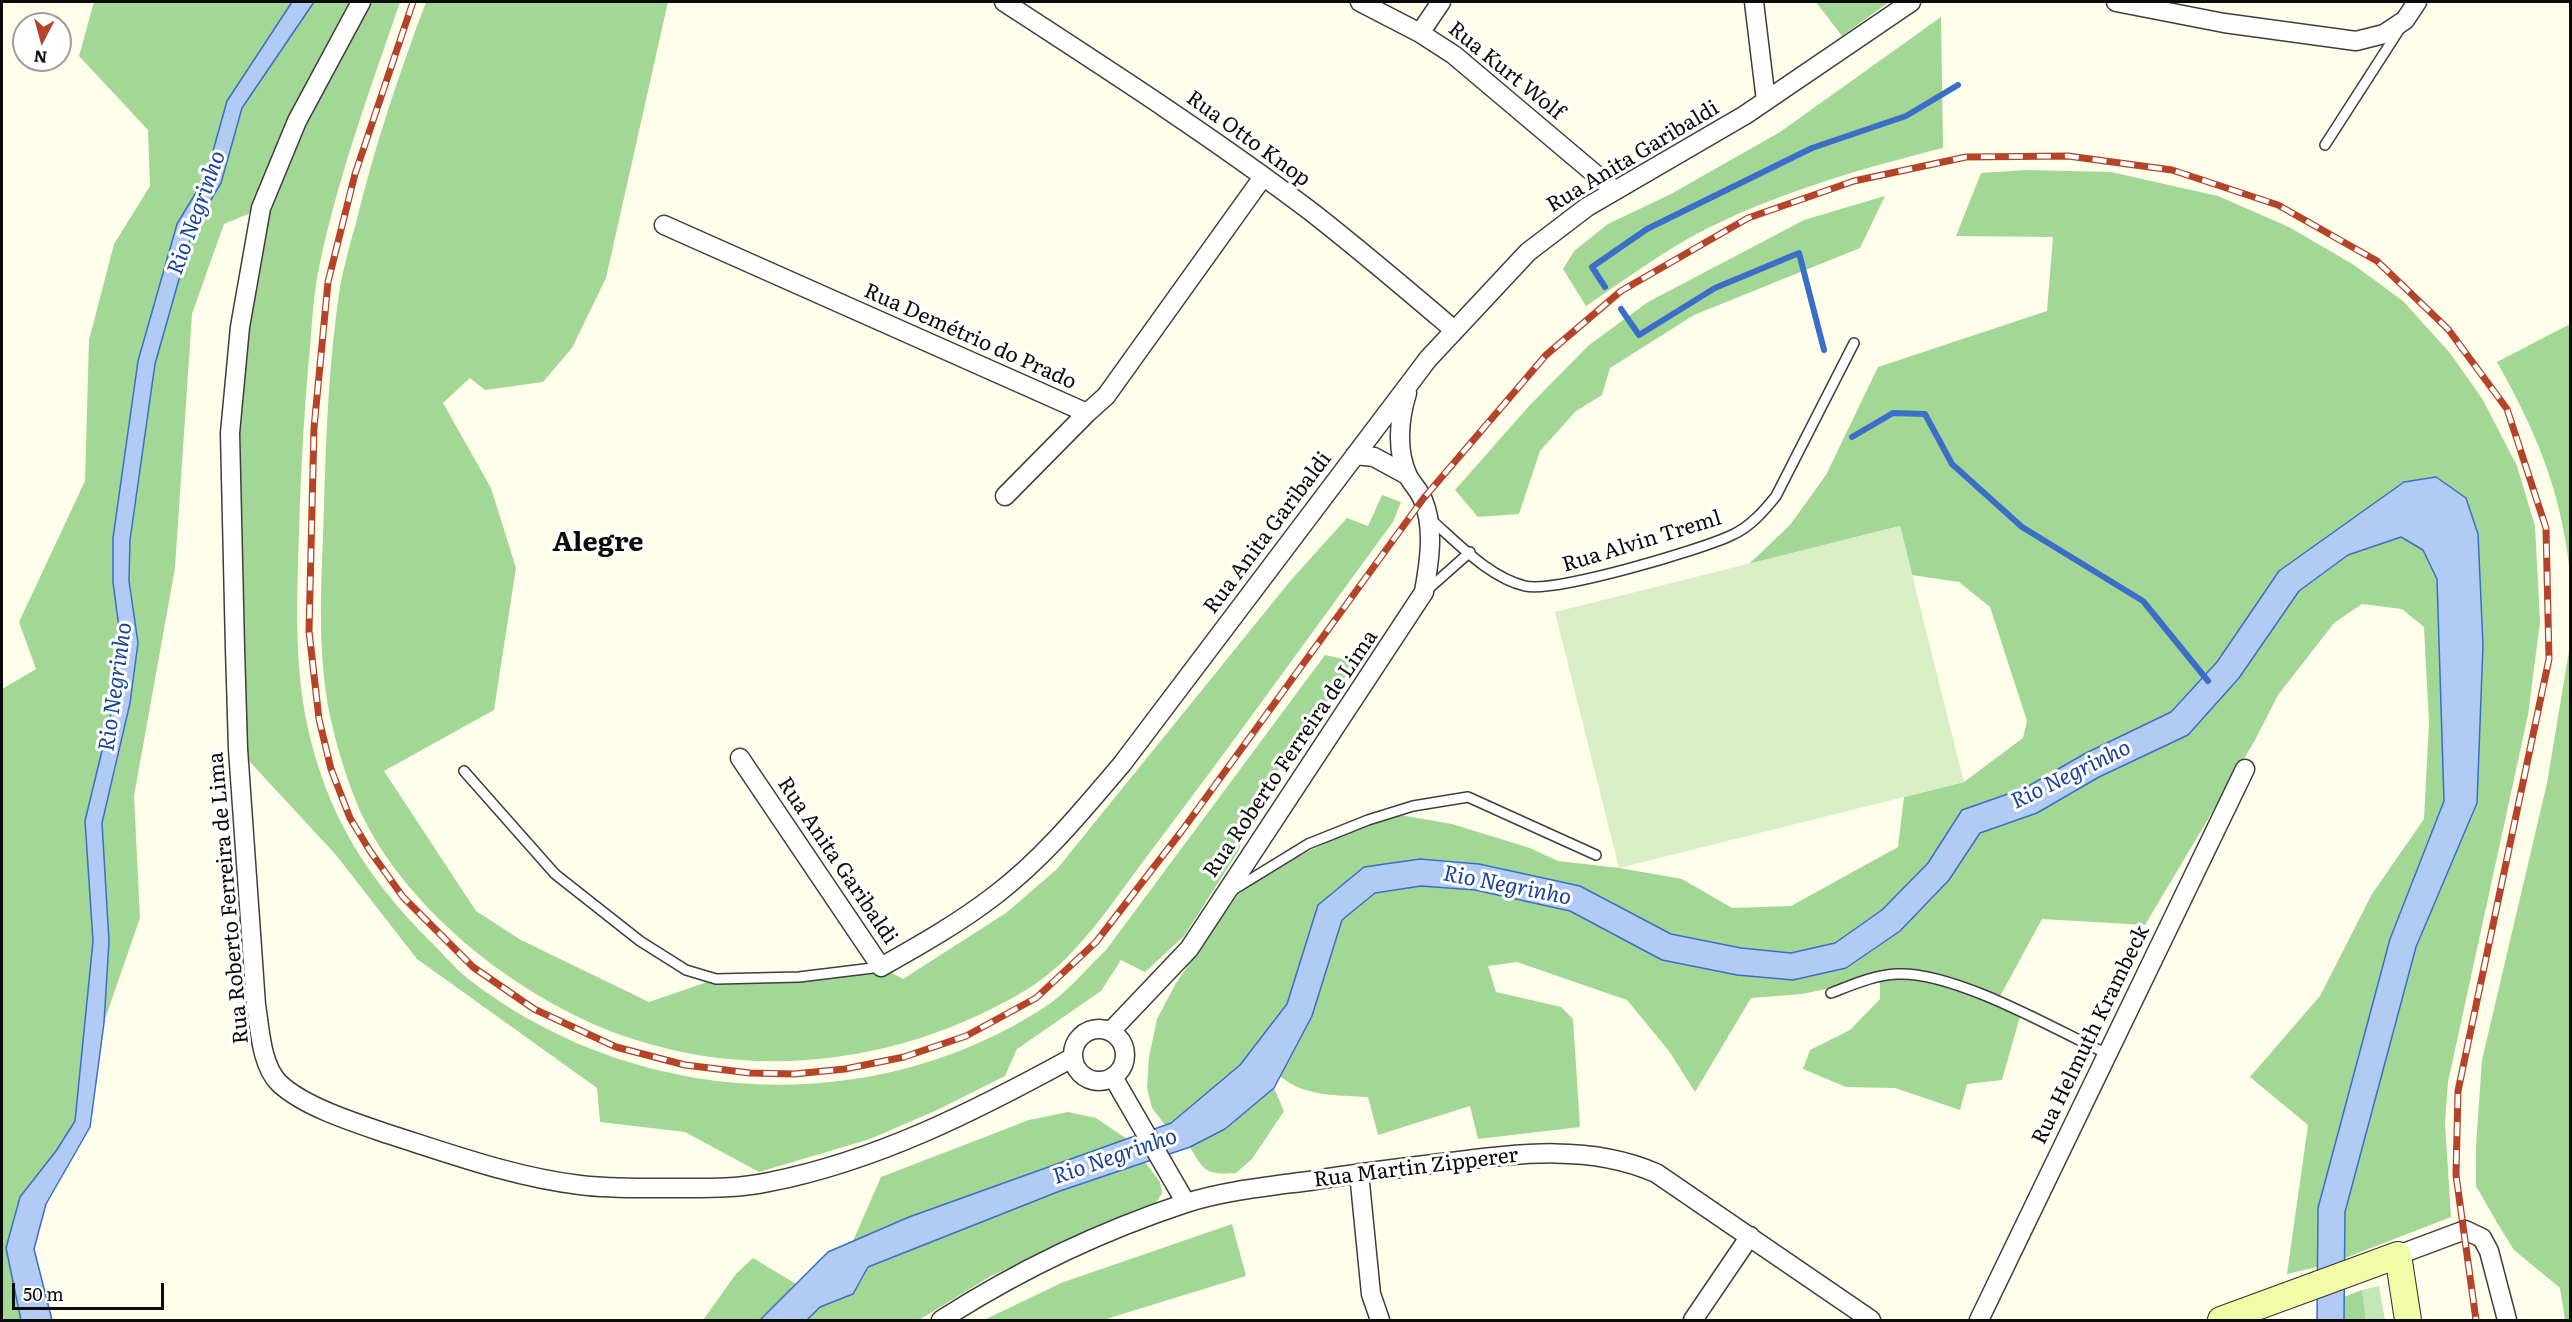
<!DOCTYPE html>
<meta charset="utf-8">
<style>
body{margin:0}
#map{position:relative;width:2572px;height:1322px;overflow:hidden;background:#fefeea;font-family:Literata,serif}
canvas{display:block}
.frame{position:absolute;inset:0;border:3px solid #0b0b0b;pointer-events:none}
.north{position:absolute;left:12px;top:12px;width:60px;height:60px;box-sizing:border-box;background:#fff;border:2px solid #9d9d9d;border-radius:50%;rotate:186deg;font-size:16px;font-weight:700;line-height:24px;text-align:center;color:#0b0b0b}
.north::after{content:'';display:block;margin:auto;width:21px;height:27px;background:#b54329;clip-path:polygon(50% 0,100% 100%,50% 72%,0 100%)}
.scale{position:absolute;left:12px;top:1283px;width:152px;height:27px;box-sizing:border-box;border:3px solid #0b0b0b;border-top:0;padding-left:8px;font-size:18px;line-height:21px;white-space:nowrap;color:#0b0b0b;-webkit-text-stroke:4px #fff;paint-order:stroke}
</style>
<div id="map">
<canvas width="2572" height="1322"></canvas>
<div class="frame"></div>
<div class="north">N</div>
<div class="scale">50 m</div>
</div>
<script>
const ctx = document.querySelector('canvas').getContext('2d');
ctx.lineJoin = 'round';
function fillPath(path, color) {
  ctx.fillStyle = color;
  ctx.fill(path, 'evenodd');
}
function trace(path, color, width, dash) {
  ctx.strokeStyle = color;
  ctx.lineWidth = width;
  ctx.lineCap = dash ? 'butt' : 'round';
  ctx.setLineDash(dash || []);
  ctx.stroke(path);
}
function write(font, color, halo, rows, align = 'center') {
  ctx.font = font + ' Literata,serif';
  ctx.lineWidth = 6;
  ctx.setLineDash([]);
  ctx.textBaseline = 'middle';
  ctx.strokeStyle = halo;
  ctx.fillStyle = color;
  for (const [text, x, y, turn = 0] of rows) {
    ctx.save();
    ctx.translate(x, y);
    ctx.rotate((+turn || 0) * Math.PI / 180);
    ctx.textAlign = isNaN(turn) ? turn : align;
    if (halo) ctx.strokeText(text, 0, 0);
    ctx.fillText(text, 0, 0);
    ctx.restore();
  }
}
const green = new Path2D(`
 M2379,1286l6,34h-19l-4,-30z`);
const forest = new Path2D(`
 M94,2h198l-65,99 -21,75 -29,48 -39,137 -25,177v44l8,61 -7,58 -29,120 8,120 -18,180 -19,30 -50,96 15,73h-19v-631l34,-20 -17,-47 66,-141 4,-141 25,-96 36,-58 -2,-56 -69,-74z
 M314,2h86c-31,91 -65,182 -83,276 -4,23 -5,47 -7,70 -6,61 -9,122 -11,184 -2,64 -5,128 8,192 19,89 59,153 123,217 12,12 24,26 37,37 164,128 397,144 575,31 24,-15 43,-39 64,-59l219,-295 31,7 -103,143 -14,45 -55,86 -39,36 -24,-12 -20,31 -84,58 -12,27 -68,34 -67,29 -111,33 -74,-40 -85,-10 -3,-34 -180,-129 -81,-104 -98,-106 -8,-316 30,-224 -36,15 -32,90 -17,254 -41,228 6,122 -36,104 5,-81 -7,-118 14,-56 22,-124 -9,-62 1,-41 25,-176 38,-134 28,-47 21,-75z
 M426,2h242l-62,276 -34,70 -29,34 -58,8 -15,-12 -27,25 48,85 25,80 -22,142 -110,61 92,140 45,29 128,62 67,-23 165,-12 22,12 103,-66 51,-44 234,-289 56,-62 21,8 14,-31 19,7 -8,20c-81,110 -160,221 -242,329 -37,48 -73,108 -125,139 -118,71 -262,92 -393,49 -106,-34 -225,-125 -273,-228 -13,-30 -23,-63 -30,-95 -14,-69 -8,-139 -6,-209 2,-73 5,-148 16,-220 4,-22 10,-43 16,-64 18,-75 43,-149 70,-221z
 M1816,2h73l-47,34z
 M1941,17l2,131c-80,20 -159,43 -233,79 -44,22 -84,52 -124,79l-23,-37 11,-18 34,-27 63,-30 109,-62z
 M2026,170l85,2 107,24 71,31 65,38 49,36 47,52 33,47 34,66 18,60 5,96 -12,93 -80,367 -3,41 6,94 -106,41v-46l71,-265 61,-144 6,-158 -79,-163 -187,180 -46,50 -85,41 -61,35 -63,22 -34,53 -46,47 -47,33 -44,10 -50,-5 -70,-14 -91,-48 -101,-22 -59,-5 -102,46 -30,98 -48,62 -69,58 -6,2 -13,-17 -5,-20 2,-31 8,-38 19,-36 72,-103 141,-67 63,11 78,24 28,13 61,7 63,11 50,29 59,-2 107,-59 6,-50 60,-15 59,-44 4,-17 -37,-114 -31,-25 -47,-7 -12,-49 -151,38 41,-39 36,-50 52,-108 169,-56 6,-74 -97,-1 25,-63z
 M1885,196l-25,52 -166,67 -84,53 -8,27 -26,16 -36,40 -21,63 -41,3 -23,-27 74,-84 60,-61 59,-43 156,-82z
 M2570,324v249c-9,-83 -33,-139 -73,-211z
 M2401,537l22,13 14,29 7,222 -54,138 -72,269 -1,59 -30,7 21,-149 -58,-48 70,-81 52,-102 52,-75 5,-96 -5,-96 -22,-18 -40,-5 -28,19 -56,72 -24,47 -109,183 -103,-6 -45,83 24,11 -19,67 -35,4 -7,26 -65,-22 -49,-1 -43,-18 7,-19 40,-20 30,-31v-21l-78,16 -51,4 -56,94 -26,-41 -42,-51 -110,-38 -29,4 8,26 65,15 12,12 7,108 -102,12 -8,-33 -92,29 -10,-38c-31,-2 -64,0 -88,-21l32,-60 30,-96 33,-27 46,-7 54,4 95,21 92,49 75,15 56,5 53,-12 54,-37 49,-51 31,-47 57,-20 62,-36 89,-42 51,-57 60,-87 49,-36z
 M2570,645v675h-5l-5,-32 -46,-38 -15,-24 -23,-40v-40l6,-86 65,-277z
 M1274,1088l10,23 -32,48 -16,14c-29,2 -32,-1 -46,-26l35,-18z
 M1068,1112l28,6 31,21 -218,78 -56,24 28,-64 148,-57z
 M1145,1162l15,20 2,11 -6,10 -165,73 -72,44h-111l12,-13 33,-13 15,-27 192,-76z
 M1232,1224l14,52 -143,44h-119l77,-37z
 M753,1258l43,26 -36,36h-57l33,-46z
 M2362,1290l4,30h-22v-23z`);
const pitch = new Path2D(`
 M1900,526l64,256 -345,86 -64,-256z`);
const water = new Path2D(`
 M292,2h22l-72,106 -21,75 -28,47 -38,134 -25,176 -1,41 9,62 -8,60 -28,120 7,118 -5,82 -14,104 -44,77 -12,45 18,71h-31l-15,-72 14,-51 36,-46 19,-30 18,-180 -8,-120 29,-120 7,-58 -8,-61v-44l25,-177 39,-137 29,-48 21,-75z
 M2436,477l30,21 12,36 5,111 -6,158 -61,144 -71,265 -1,108h-27l1,-112 72,-269 54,-138 -7,-222 -14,-29 -22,-13 -53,18 -49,36 -60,87 -51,57 -89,42 -62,36 -57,20 -31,47 -49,51 -54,37 -53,12 -56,-5 -75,-15 -92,-49 -95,-21 -54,-4 -46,7 -33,27 -30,96 -38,72 -49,41 -35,18 -130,44 -192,76 -15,27 -33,13 -13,13h-47l68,-68 81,-35 262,-94 69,-58 47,-61 31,-99 46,-38 56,-8 59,5 101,22 91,48 70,14 50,5 44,-10 47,-33 46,-47 34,-53 63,-22 61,-35 85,-41 46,-50 62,-91 125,-89z`);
const stream = new Path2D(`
 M1605,287l-13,-20 55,-38 165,-81 94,-32 52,-31
 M1621,309l18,26 76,-47 84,-35 25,97
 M1852,437l41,-24 32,1 27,50 70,63 121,74 65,80`);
const lane = new Path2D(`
 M2325,145l74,-115
 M1429,518c28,24 59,59 96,68 30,7 176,-36 207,-51 18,-8 32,-24 44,-39l78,-153
 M1425,592l45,-40
 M464,771l91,103 85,67 46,29 30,9 83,-2 82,-10
 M1233,890l75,-46 60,-24 45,-14 55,-9 128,58
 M1831,993c21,-8 43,-18 66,-19 57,-3 156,54 210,80`);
const street = new Path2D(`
 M361,2l-64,119 -36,87 -21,119 -10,106 5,216 3,100 18,256c4,24 5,60 23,78 25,24 77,40 109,51 63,20 126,43 192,51 31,4 62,3 92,3 33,0 65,1 97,-6 108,-21 208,-72 303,-124
 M1004,2c103,67 207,134 305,208 49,38 97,79 144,119
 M1360,2l60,31 34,22 160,135
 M1754,2l12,99
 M2116,2l108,21 132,18 28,-7 21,-14 12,-18
 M1420,33l21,-31
 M664,225l423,188 19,-17 157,-219
 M1355,455l19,2 33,18
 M1005,496l82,-83
 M740,758l141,209c39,-22 78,-44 113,-71 49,-37 89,-86 128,-132l306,-405 100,-107 59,-45 158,-92 166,-113
 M1073 1055a26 26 0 1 1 52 0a26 26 0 1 1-52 0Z
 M1111,1031l78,-82 235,-357c5,-28 11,-64 -1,-92 -3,-9 -11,-16 -15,-24 -12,-25 -9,-57 -1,-83
 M1113,1077l73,126
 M1359,1173l12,121 9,26
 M2398,1255l67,-25 17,8 7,13 18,69
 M941,1320c75,-48 160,-89 245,-117 41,-13 87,-17 130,-23 41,-7 84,-12 126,-17 72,-9 146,-20 214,10l215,147
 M1693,1320l57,-84
 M1979,1320l266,-551`);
const secondary = new Path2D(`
 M2221,1320l177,-65 10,65`);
const rail = new Path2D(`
 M413,2l-58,172 -27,108 -14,146 -5,203 10,88 12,50 19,49 20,33 33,46 70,70 61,42 82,38 69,18 65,8 44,1 51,-5 59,-12 62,-21 70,-38 60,-56 85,-110 242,-333 123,-144 75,-64 127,-73 106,-37 112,-24 102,-1 104,14 106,35 99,56 71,68 59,80 39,119 3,131 -91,432 -2,84 20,145`);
const streetNames = [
 ["Rua Kurt Wolf",1506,71,39],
 ["Rua Otto Knop",1248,139,36],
 ["Rua Anita Garibaldi",1633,157,-31],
 ["Rua Demétrio do Prado",970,337,24],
 ["Rua Anita Garibaldi",1268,533,-53],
 ["Rua Alvin Treml",1642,542,-17],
 ["Rua Roberto Ferreira de Lima",1291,754,-56],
 ["Rua Anita Garibaldi",837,861,56],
 ["Rua Roberto Ferreira de Lima",229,898,-95],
 ["Rua Helmuth Krambeck",2091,1035,-64],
 ["Rua Martin Zipperer",1416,1168,-7]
];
const waterNames = [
 ["Rio Negrinho",197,213,-70],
 ["Rio Negrinho",116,687,-82],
 ["Rio Negrinho",2071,775,-26],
 ["Rio Negrinho",1507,886,11],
 ["Rio Negrinho",1115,1157,-19]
];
const districtNames = [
 ["Alegre",598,543]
];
fillPath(green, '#c3e7b6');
fillPath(forest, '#a3d795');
fillPath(pitch, '#d7eec7');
fillPath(water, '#b1cbf4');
trace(water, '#3a6ec8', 1.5);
trace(stream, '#3a6ec8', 6);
trace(lane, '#3e3e3e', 12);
trace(street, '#3e3e3e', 21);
trace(secondary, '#2d2d2d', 28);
trace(lane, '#fff', 9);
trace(street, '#fff', 18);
trace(secondary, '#f1fca7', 26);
trace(rail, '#b54329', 7);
trace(rail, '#fff', 4.5, [14]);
write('21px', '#0b0b0b', '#fff', streetNames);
write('italic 22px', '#1a4397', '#fff', waterNames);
write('bold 27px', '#0b0b0b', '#fff', districtNames);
</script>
